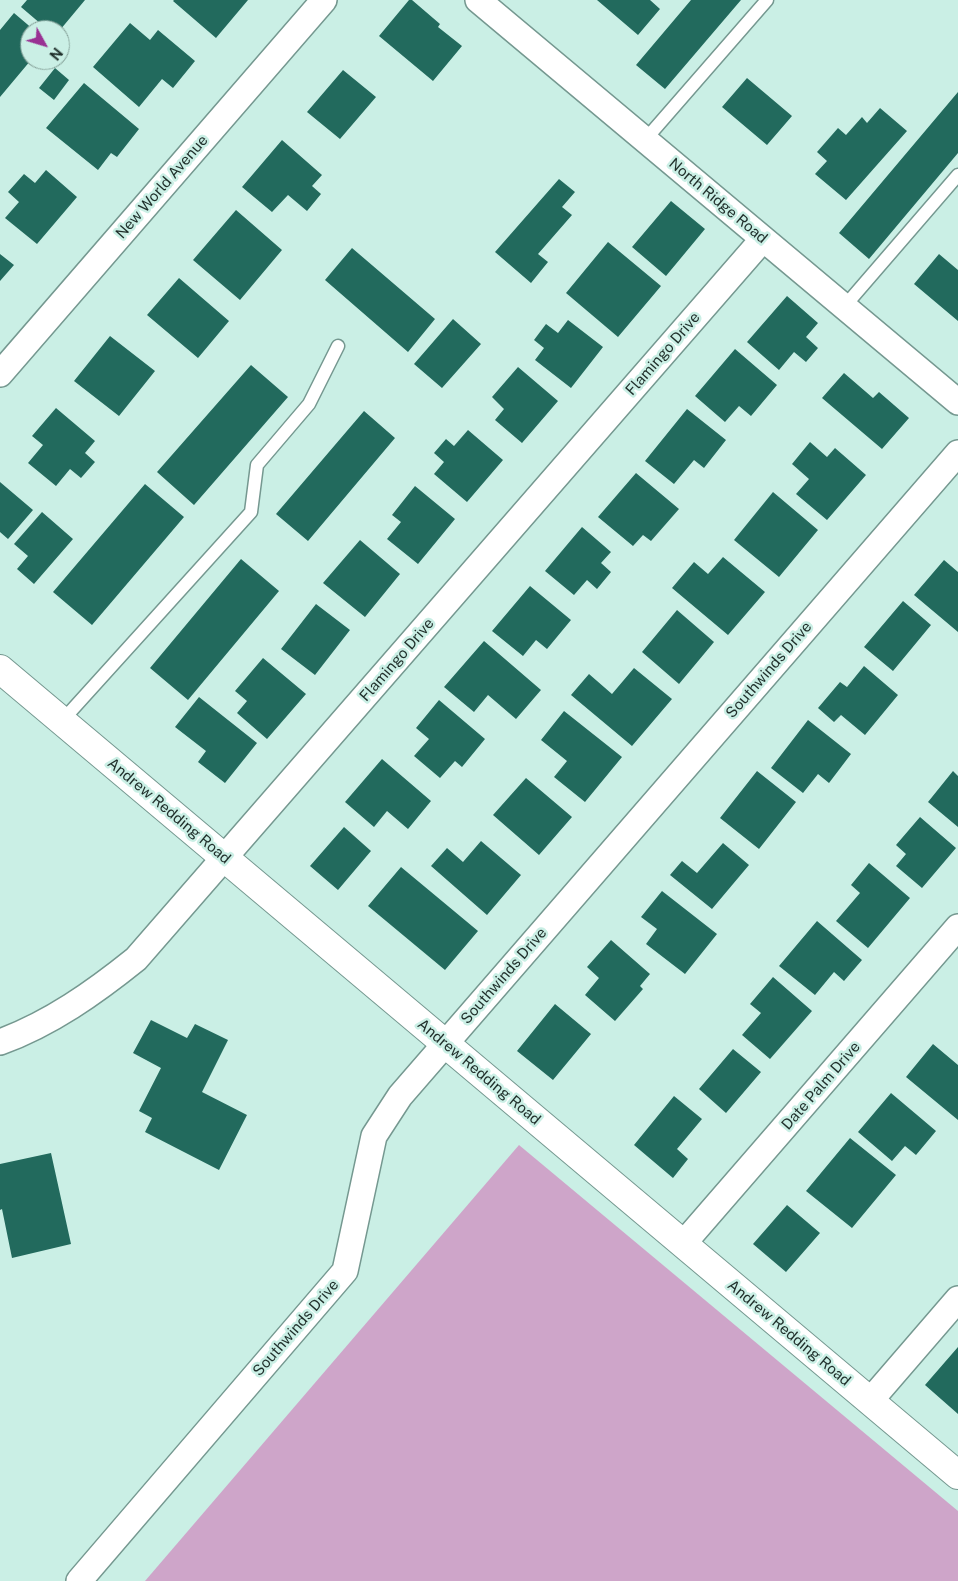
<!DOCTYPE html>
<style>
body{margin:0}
#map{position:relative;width:958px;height:1581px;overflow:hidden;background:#caefe5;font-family:"Public Sans",sans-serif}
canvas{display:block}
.north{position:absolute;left:20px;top:20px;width:50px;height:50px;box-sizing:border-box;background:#caefe5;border:1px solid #86a29a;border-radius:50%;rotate:129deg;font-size:14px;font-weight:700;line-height:20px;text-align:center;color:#1f2e2a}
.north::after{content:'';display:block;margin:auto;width:18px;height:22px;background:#993193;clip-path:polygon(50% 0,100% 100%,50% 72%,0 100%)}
</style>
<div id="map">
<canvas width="958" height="1581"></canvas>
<div class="north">N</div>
</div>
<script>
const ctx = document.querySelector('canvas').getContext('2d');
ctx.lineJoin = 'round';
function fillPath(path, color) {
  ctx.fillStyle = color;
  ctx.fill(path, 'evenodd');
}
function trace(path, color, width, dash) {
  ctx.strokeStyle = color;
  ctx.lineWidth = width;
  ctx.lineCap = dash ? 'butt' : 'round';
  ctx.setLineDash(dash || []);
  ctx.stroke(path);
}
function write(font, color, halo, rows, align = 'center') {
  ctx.font = font + ' "Public Sans",sans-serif';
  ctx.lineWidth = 5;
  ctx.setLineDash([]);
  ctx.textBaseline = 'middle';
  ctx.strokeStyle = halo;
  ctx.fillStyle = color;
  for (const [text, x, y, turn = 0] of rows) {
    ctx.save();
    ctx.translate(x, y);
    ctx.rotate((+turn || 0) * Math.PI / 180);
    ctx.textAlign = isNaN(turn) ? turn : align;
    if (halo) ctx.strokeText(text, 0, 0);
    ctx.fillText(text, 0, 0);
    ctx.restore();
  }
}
const green = new Path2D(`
 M519,1145l439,366v70h-813z`);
const building = new Path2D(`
 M27,0h58l-25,30h-12l-27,-23z
 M174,0h74l-32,38 -43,-37z
 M409,0h3l28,24 -2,3 24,19 -29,35 -54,-45z
 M597,0h53l10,9 -22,26z
 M691,0h50l-76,89 -29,-24z
 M14,13l20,17h-4v30h1l-31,37v-67z
 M130,23l20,17 8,-10 37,31 -22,27 -11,-9 -23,28 -46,-40z
 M55,68l14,12 -15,20 -15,-12z
 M343,70l33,27 -36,42 -33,-27z
 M747,78l45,38 -25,29 -45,-38z
 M84,83l55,46 -22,28 -6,-4 -13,17 -52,-42z
 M958,92v61l-89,106 -30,-26z
 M880,108l27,23 -61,69 -31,-26 12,-13 -10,-9 21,-24 8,7 16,-18 5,6z
 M282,140l40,35 -10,11 9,8 -14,17 -19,-16 -16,17 -30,-25z
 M46,170l31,27 -40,47 -32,-26 14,-16 -11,-10 16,-18 11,9z
 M559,179l16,13 -13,15 10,8 -34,39 10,8 -17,21 -36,-31z
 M671,201l34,28 -39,47 -34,-29z
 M236,210l46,40 -42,50 -47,-40z
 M608,242l53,44 -43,51 -52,-44z
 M352,248l83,71 -27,33 -83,-72z
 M0,254l14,11 -14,16z
 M939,254l19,16v51l-44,-37z
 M179,278l50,43 -31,37 -51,-43z
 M787,296l31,27 -12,14 12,11 -12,14 -12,-10 -15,18 -32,-28z
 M453,319l28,25 -39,44 -28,-24z
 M568,320l35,27 -32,41 -36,-28 9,-12 -10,-8 12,-16 12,9z
 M110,336l45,35 -36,45 -45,-35z
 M735,349l42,36 -26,31 -12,-10 -14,16 -30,-26z
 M251,365l37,32 -94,108 -37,-33z
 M518,367l40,34 -36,42 -27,-23 9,-11 -12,-12z
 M844,373l29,25 6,-6 30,26 -27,31 -60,-51z
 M56,408l39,33 -10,12 10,9 -14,16 -11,-9 -14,17 -28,-23 15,-18 -11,-9z
 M687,409l39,31 -22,28 -10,-8 -20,24 -29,-23z
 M364,411l31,27 -87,103 -32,-27z
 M468,430l35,30 -36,42 -33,-28 10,-12 -10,-9 12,-14 8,7z
 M810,442l17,15 8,-9 31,27 -39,45 -31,-26 13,-15 -17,-15z
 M636,473l43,36 -28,32 -8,-6 -10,11 -35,-29z
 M0,482l33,28 -25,29 -8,-7z
 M145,484l39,33 -92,108 -39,-33z
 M415,486l40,33 -37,45 -31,-25 14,-17 -9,-7z
 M773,492l45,38 -39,47 -45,-37z
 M42,512l31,27 -39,45 -17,-15 11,-13 -14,-12z
 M582,527l29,25 -10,11 10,9 -14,17 -10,-9 -13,15 -29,-24z
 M360,540l40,34 -35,43 -42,-34z
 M723,557l42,35 -37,43 -56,-47 22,-26 14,12z
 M241,559l38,32 -91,109 -38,-32z
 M944,560l14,12v60l-44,-37z
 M530,586l41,34 -24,29 -11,-9 -13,16 -31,-25z
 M903,601l28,24 -38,46 -29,-24z
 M316,604l34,26 -35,45 -34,-26z
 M677,610l37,32 -35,42 -37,-32z
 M484,641l57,49 -25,29 -28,-24 -14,17 -30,-25z
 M263,658l43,36 -39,45 -30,-26 10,-12 -12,-10z
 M864,666l34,29 -33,40 -24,-20 -7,7 -16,-14 22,-26 7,5z
 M634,668l38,31 -40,47 -61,-51 18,-21 23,20z
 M199,697l58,46 -32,40 -27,-21 8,-11 -31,-24z
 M439,700l46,39 -23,28 -7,-6 -15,17 -26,-22 15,-17 -13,-11z
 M564,711l58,46 -37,45 -31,-25 13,-16 -26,-21z
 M808,720l43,34 -22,29 -11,-9 -15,19 -32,-25z
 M382,759l49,42 -23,28 -21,-18 -13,16 -29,-25z
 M757,771l39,31 -37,47 -39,-31z
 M953,771l5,5v51l-30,-25z
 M526,778l46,39 -33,38 -46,-40z
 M920,817l36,31 -34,40 -26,-22 10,-12 -10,-9z
 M344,827l27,24 -33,39 -28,-24z
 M481,841l40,34 -34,40 -56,-49 16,-18 16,14z
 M723,843l26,22 -37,44 -42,-34 12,-14 15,12z
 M869,863l41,35 -42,50 -32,-27 24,-28 -9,-8z
 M401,867l77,64 -33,39 -77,-64z
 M662,891l55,43 -32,40 -39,-30 11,-15 -16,-12z
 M817,921l45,39 -18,21 -10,-9 -19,23 -36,-29z
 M611,940l39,34 -10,12 3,3 -28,32 -30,-26 14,-17 -12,-11z
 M773,977l39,34 -42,48 -28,-24 19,-22 -11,-9z
 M555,1004l36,30 -38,46 -36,-29z
 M151,1020l36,18 8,-14 33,16 -26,52 45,23 -28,55 -74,-38 7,-14 -13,-7 22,-43 -28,-15z
 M933,1044l25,21v55l-52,-43z
 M733,1049l28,23 -35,41 -27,-24z
 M891,1093l45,38 -20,24 -11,-9 -13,15 -34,-29z
 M674,1096l28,23 -25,30 11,10 -15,19 -39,-33z
 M850,1138l46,37 -44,53 -46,-37z
 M51,1153l20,91 -59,14 -10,-49 -2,1v-46z
 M787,1205l33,28 -34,39 -33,-28z
 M958,1347v67l-33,-29z`);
const service = new Path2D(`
 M645,140l122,-140
 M844,307l114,-132
 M62,721l189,-209 6,-47 52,-61 29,-58`);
const minor = new Path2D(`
 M478,0l480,402
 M0,374l324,-374
 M0,1042c50,-18 95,-50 136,-83l627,-720
 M683,1244l275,-317
 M870,1401l88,-102
 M79,1581l266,-310 29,-135 26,-40 558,-643`);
const tertiary = new Path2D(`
 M0,669l958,806`);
const streetNames = [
 ["New World Avenue",162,187,-49],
 ["North Ridge Road",718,201,40],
 ["Flamingo Drive",663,354,-49],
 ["Flamingo Drive",397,660,-49],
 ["Southwinds Drive",769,670,-49],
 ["Andrew Redding Road",169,811,40],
 ["Southwinds Drive",504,976,-49],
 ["Andrew Redding Road",479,1072,40],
 ["Date Palm Drive",821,1086,-49],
 ["Southwinds Drive",296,1328,-49],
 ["Andrew Redding Road",789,1333,40]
];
fillPath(green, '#cea5c9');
fillPath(building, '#226a5d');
trace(service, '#759890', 15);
trace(minor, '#759890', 28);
trace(tertiary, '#759890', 30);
trace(service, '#fff', 12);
trace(minor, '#fff', 25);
trace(tertiary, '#fff', 28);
write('15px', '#1f2e2a', '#caefe5', streetNames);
</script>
